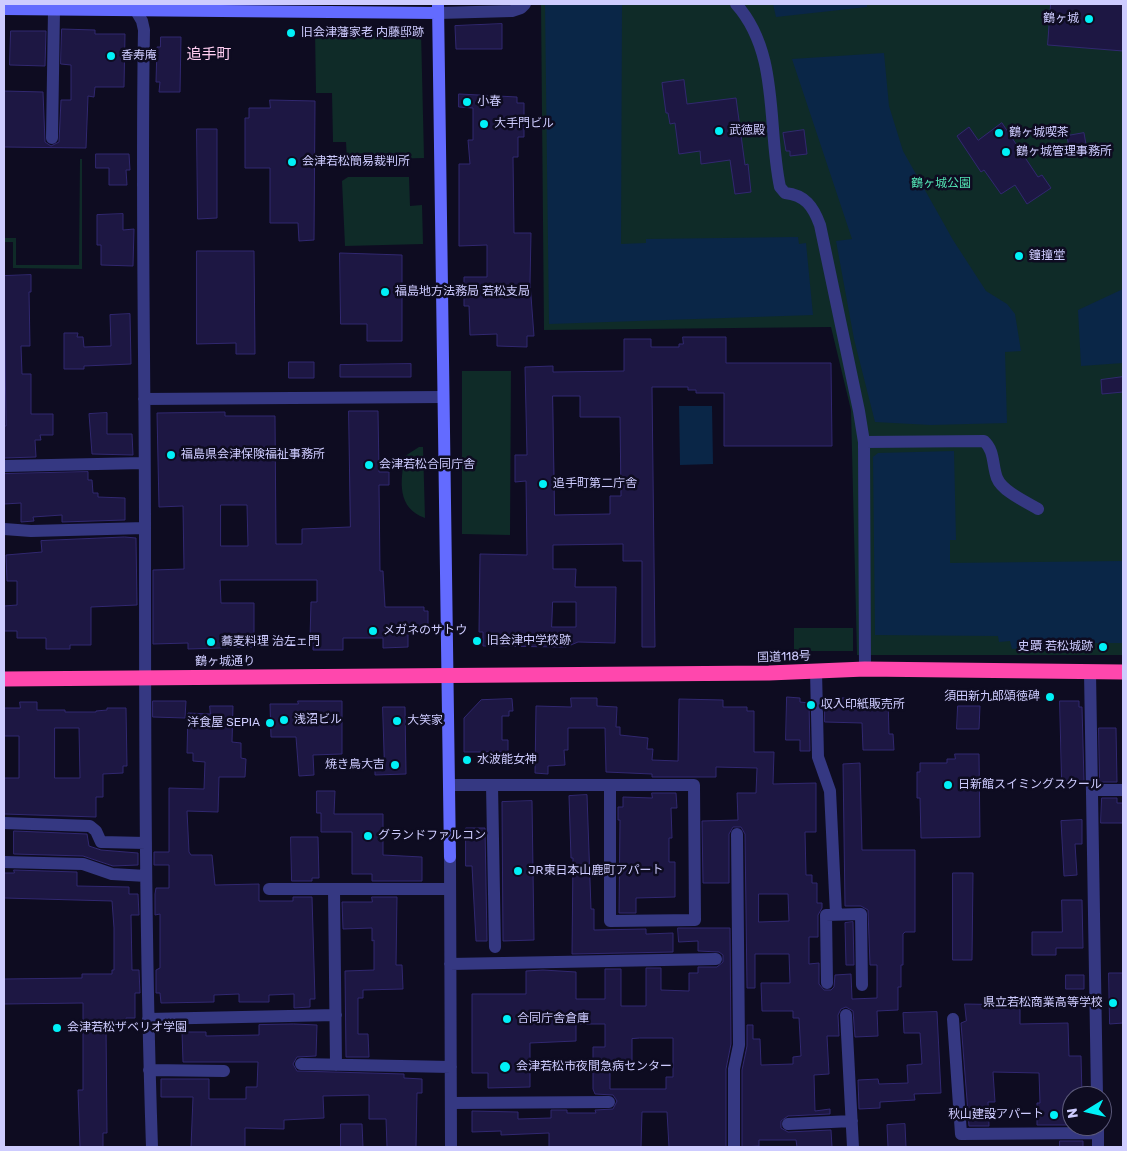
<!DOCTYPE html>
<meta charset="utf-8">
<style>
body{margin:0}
#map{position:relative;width:1127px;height:1151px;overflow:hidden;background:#0e0c21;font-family:Rubik,sans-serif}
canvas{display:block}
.frame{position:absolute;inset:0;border:5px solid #ceccff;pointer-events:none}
.north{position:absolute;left:1062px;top:1086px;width:50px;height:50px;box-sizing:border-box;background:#0e0c21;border:1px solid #5b597a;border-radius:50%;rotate:261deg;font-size:14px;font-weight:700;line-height:20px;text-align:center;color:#ceccff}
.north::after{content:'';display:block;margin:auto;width:18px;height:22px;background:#00f1f7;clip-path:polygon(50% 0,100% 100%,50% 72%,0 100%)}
</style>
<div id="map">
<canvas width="1127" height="1151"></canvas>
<div class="frame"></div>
<div class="north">N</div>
</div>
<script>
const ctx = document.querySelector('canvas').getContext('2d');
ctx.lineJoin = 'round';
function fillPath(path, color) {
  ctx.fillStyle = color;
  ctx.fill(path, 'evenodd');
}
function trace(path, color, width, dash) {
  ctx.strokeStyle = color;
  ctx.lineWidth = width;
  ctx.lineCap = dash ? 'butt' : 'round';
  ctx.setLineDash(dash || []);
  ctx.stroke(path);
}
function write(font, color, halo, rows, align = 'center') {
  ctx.font = font + ' Rubik,"Noto Sans JP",sans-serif';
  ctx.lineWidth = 5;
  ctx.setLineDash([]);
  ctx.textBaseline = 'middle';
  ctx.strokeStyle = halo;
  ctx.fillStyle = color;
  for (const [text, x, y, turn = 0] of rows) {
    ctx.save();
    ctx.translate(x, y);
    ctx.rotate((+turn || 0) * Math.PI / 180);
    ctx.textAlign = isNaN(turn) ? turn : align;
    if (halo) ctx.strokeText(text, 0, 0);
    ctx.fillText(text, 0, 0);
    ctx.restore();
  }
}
const green = new Path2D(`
 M541,4h582v651h-266l-6,-245 -20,-83 -287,3z
 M315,30l106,1 3,127 -77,2 -1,-18h-13l-1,-49h-16z
 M80,159h2v110l-69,-1v-26h-9v-4h12v27h63z
 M348,177h61l1,29 12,-1 1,39 -78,2 -3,-65z
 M462,371h49l-1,164 -48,-1z
 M419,447h4l2,71c-28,-10 -25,-36 -20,-62z
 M794,628h59v23h-59z`);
const water = new Path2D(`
 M545,4h77l-1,240 25,-1v-4l152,-2 1,7 7,-1 7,72 -264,9z
 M773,4h94v3l-91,10z
 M884,53l5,53 14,45 50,89 33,51 21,13 8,10 6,37 -16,1 2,71 -76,2 -56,-3 -21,-83 -18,-98 16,-2 -60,-180z
 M1123,289v74l-42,3 -3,-56z
 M679,406h33l1,58 -33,1z
 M954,451l2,89h-6v23l173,-2v82h-39l-72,6 -2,-8 -11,1 -1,-6 -123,-1 -2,-178 5,-4z`);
const building = new Path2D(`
 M1051,4h72v47l-75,-6z
 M502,24v25h-46l-1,-23z
 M62,29l33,1v4h30l-1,53h-29l-1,10 -6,-1 -2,52 -82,-1v-56l39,1 2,50 6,4 8,-4 2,-42h10v-35l-10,-1z
 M11,31h35l-1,35 -35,-1z
 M161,37h20l-1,55h-21l1,-10h-4l1,-35h3z
 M684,80l3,24 49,-6 9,67 3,-1 3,28 -16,2 -5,-34 -29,4 -1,-13 -21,3 -4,-31 -5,1 -2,-11h-2l-4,-30z
 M459,94l58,3v6h7v34h-6v20h-5l1,76h17l-1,50 4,53h-7v11l-30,-1v-12l-27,1 -1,-29h-5v-29h23v-32l-28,1v-82h11l-2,-24h5v-32l-14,-1z
 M270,100l45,1 -1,139 -15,1 -1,-18h-28v-55h-25v-50h4v-10h21z
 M1002,123l36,54 4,-2 9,13 -24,16 -12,-19 -14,9 -17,-24 -3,2 -24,-36 12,-9 9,13z
 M197,129h20v89l-19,1z
 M804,130l3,24 -17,2v-5h-4l-3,-18z
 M1084,133l3,17 -17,3 -3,-17z
 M96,154h33l1,16h-4l1,15h-18v-17h-13z
 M123,214v16l11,-1 -1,37 -32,-1v-20h-4v-30z
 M197,251h57l1,103h-19v-11l-39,1z
 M340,253l62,2v86h-35v-17h-26z
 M31,275v17h-2l1,54h-9l1,28h9v40h22v21h-13l1,5h-6l1,17 -32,1v-32h2l-2,-150z
 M130,314l1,50 -47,2v3h-20v-36h14l-1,4h6l1,10 27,-1 -1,-31z
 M683,337h43v26h105l1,83h-108v-53h-28v-3h-8v-3h-36l3,260h-13v-86h-19v-17l-70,1v24h23l-1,18h41l-1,56 -37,-1 -12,5 -83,-1v-14h-4l1,-78 47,1 -1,-74 -11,1v-27h12l-2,-88 28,-1v6l71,-1v-32h27v8h28v-3h4zM553,396h27v21h40l1,79h-11v18l-55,1zM553,602h23v25h-24z
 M289,362h25v16h-25z
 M411,364v13h-71v-12z
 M1123,377v15l-21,2 -1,-14z
 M349,411h29l1,61h10v13h-10l1,86h3l2,36h39v4h4v15h-20v21l-25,1v-10h-40v12h-30v-12h-3l1,-36h6v-22h-97l1,23h33v44l-66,2v-6l-35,1v-74l31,-1 -1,-63 -24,1 -2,-94 68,-1v4h50l1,128h26v-15l48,-2zM221,505h26l1,41h-27z
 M107,413v21h25l1,21 -41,-1 -3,-40z
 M88,472v8h4l1,13h5v4l27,1v22l-63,2v-7l-29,2 1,4 -13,1v-19l-17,1v-30z
 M125,537l11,1 1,67 -46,2v38h-21v4h-24v-11h-29v-7h-13v-25l13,-1v-24h-10l-1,-26 36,-3 -1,-11z
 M787,697l13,1v4l9,1 1,48h-10v-11h-14z
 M571,698h26v8l20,1 -1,20h4v8l28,3 -1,11h6l-1,11 26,1 1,-62 44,1v7h24v4h7v41h20l-1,32 43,-1v49h-11l1,43h6v8h5v20h5v5l-4,7v22h-9v27l10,-1v21l5,6h7l3,-3 1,-12 16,-1 1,25 25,-1v-33h-7l-2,-55 -7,-4h-16l-2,-142 17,-1 2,87h53v82h-10l-2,2v31h-2v22h-3v23l-21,1 1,25 -23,1 -2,-26 -7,-4 -5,2 -3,6 1,21h-12l2,38 -15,1 1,36 15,-2v5l-42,2 -7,5v7l7,4 43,-2 1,17h-35l-1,-7h-37v6l-17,1v-77l5,-24v-21h6v14h7l1,26 32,-1v-7l8,-1 -2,-38h-6v-7h-31l-1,-28h29l-1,-29h-34v34h-8l-2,-154 -4,-7h-8l-4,7v49h-26l-1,-62 36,-1 -1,-27h19l1,-25 -41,-1v10h-64v-3l-46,-2 -1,-44h-37v22h-4l1,15 -17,1v8l-13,-1 1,-67 35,1zM759,894h29l1,27 -30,1z
 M825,698h63l1,36h4l1,16h-31l-1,-27 -37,-1z
 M512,699l1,12h-4v5h-7v24h6v12h-44v-34l17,-18z
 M153,701h33l-1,17 -32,-1z
 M298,701h44v53l-29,1 1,20 -15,1 -3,-39h-25l-1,-33h28z
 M1060,701h19v6h3l2,74h-22z
 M20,702h17v8h28v2h31v-1l11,-1v-2h19l1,58h-4v7l-20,1v23h-7v20l-92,-3v-36h15v-42h-15v-28h16zM55,728h24l1,50h-25z
 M210,706h23l-1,36 9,1v15l5,1 -1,18h-26l-1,35 -31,-1 2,41 2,3h21l3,30 44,-1v17h34v-4h19l3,102h-5v8l-16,1v-14l-25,1v7h-30v-8l-25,1v7l-53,1 -1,-10h-4v-23l4,-2v-54l-5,1v-21l1,-6h13v-23h-15v-13h15v-64l35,1 1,-27 -12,-1v-8h-6l1,-40 22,1z
 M958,706h22l-1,23h-22z
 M383,707h22l1,67 -31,1v-12h9z
 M1099,728h17l1,54h-17z
 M955,754h24l1,83 -59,1 -1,-40h-3v-26h3v-9h27v-4h8z
 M317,791h18l-1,23h49v41l39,2v24h-50v-7h-20v-42h-31v-19h-4z
 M652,793h24l1,15h-6l1,30h-3v24h6v35l-39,1v15h-17l1,-93h-2v-13h5v-10l29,1z
 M587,795l4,114h3v21l52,-1v5l27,-1v19l-101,2 1,-96h-2l-2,-62z
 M1102,798h15v5h6v20h-22z
 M532,801l2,139 -31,1 -1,-139z
 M1082,820v24h-7l2,31 -13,1 -3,-55z
 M466,828h19l2,113h-11l-4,-75h-6z
 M14,831l73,3 2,12 12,4 37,3v12l-25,1 -30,-10 -69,-2z
 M291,837h27l1,41h-7v3h-20z
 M14,870l63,2v14l52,1v7h9l1,21h-8l1,55h7l1,23h-5v25h-9v7h-20l1,108h-4v14h-23l-2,-57h5v-87l-79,1v-25l78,-1v-4h30v-4h2v-42l-2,-27 -108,-3v-25h10z
 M953,873h20l-1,87h-19z
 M372,897h25l-1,68h6l1,24 -40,1v8h-5v36h10l1,23h-23l-1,-86 29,-1v-30l-2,1v-13l-29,1 -1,-27h30z
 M1062,900h20l1,48h-27v7h-24v-23h30z
 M853,922l1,43h-8l-1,-42z
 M678,928h52l1,116 -5,25v78h-57l-2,-35h-25l-1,35h-92v-14l-48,2v-4l-29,1v-21l46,1v7l33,-1v-8h16v3h29l-1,-3 18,-1 4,-8 -4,-6 -18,-1 -2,-5v-42h12v-23h-29v17l-46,2v44l-42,1v-15h-16v-79h54v-23l17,-1 33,2v27h29v-30h16v37h25v-38h15v22l28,1v-18h9v-6h19l6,-5v-7l-4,-3 -21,-1v-10l-19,1zM640,1038h33v39h-7v12h-56v-25h22v-25z
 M1109,973h14v50l-13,1z
 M1066,975h18v14h-18z
 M965,1004l55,1v19l48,-1 1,33h12l1,40h-10v29h-35v-22h3l-1,-30 -46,-1 2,30h-7l1,24h-20l-8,-103 5,-2z
 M937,1012l4,81 -27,1 1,6 -35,2v6l-21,1 -1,-29 20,-1 1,5 29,-1 -1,-18 15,-1 -2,-31h-16l-1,-20z
 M294,1024l23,1 -1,31 -19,1 -4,7 4,7 107,3v4l18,1v14h-5l-1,54h-29l-1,-28h-17v-24l-46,1 1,22 -40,2v9l-39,-1v19h-54l2,-50h-32v-18h48v20h37v-12h11l1,-25h-75l-1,-30h24v4l53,-1v-10z
 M341,1124h21l1,23h-22z
 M905,1124l1,23h-18l-1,-22z
 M1060,1141h23v6h-23z`);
const street = new Path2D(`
 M132,4l10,17 2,9c-3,167 1,333 1,500 0,206 0,411 7,617
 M736,4c44,49 31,122 44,183l5,6c20,2 28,13 35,32l39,186 5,31 1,227
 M438,13l74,-2 9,-3 4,-4
 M52,138l2,-128
 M144,399l298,-2
 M864,442l120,-1c11,10 8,24 13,37 5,13 29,24 41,31
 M4,466l140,-3
 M4,529l27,2 114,-3
 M816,671l2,86 12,34 6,123
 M1090,672l7,424
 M449,785h245l1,135 -85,1v-136
 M492,785l3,162
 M1093,790h30
 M4,823l86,3 6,5 5,11 45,1
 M450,857l1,290
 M4,862l79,2 29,10 34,2
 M269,889h65
 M450,964l266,-5
 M827,983l-1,-68 35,-1 1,71
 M846,1015l7,132
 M148,1019l188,-4
 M953,1019l8,115 137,-1
 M301,1064l150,3
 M336,1065l-2,-176h116
 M149,1070l75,1
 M451,1103l158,-1
 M788,1124l64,-3
 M1098,1126v21
 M734,1147v-78l5,-24 -2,-211`);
const secondary = new Path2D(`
 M438,4l12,853
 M4,9l434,4`);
const highway = new Path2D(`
 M4,679l765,-6 96,-4 258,3`);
const markers = [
 [1089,19,5,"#00f1f7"],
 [291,33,5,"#00f1f7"],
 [111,56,5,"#00f1f7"],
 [467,102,5,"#00f1f7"],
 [484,124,5,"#00f1f7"],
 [719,131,5,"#00f1f7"],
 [999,133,5,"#00f1f7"],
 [1006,152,5,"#00f1f7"],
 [292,162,5,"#00f1f7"],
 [1019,256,5,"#00f1f7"],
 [385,292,5,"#00f1f7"],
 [171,455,5,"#00f1f7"],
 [369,465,5,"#00f1f7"],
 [543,484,5,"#00f1f7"],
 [373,631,5,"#00f1f7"],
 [477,641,5,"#00f1f7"],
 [211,642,5,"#00f1f7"],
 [1103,647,5,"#00f1f7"],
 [1050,697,5,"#00f1f7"],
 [811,705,5,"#00f1f7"],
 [284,720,5,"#00f1f7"],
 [397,721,5,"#00f1f7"],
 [270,723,5,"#00f1f7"],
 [467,760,5,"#00f1f7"],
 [395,765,5,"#00f1f7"],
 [948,785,5,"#00f1f7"],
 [368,836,5,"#00f1f7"],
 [518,871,5,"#00f1f7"],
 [1113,1003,5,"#00f1f7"],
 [507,1019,5,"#00f1f7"],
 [57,1028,5,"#00f1f7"],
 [505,1067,6,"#00f1f7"],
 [1054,1115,5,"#00f1f7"]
];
const poiNames = [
 ["鶴ヶ城",1079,19,"right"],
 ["旧会津藩家老 内藤邸跡",301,33],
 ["香寿庵",121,56],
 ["小春",477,102],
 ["大手門ビル",494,124],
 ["武徳殿",729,131],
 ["鶴ヶ城喫茶",1009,133],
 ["鶴ヶ城管理事務所",1016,152],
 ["会津若松簡易裁判所",302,162],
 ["鐘撞堂",1029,256],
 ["福島地方法務局 若松支局",395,292],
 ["福島県会津保険福祉事務所",181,455],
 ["会津若松合同庁舎",379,465],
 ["追手町第二庁舎",553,484],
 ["メガネのサトウ",383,631],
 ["旧会津中学校跡",487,641],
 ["蕎麦料理 治左ェ門",221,642],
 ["史蹟 若松城跡",1093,647,"right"],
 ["須田新九郎頌徳碑",1040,697,"right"],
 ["収入印紙販売所",821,705],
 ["浅沼ビル",294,720],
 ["大笑家",407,721],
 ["洋食屋 SEPIA",260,723,"right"],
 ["水波能女神",477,760],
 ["焼き鳥大吉",385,765,"right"],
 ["日新館スイミングスクール",958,785],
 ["グランドファルコン",378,836],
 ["JR東日本山鹿町アパート",528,871],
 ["県立若松商業高等学校",1103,1003,"right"],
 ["合同庁舎倉庫",517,1019],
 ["会津若松ザベリオ学園",67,1028],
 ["会津若松市夜間急病センター",516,1067],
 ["秋山建設アパート",1044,1115,"right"]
];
const parkNames = [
 ["鶴ヶ城公園",941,184]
];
const streetNames = [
 ["国道118号",784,657,-2],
 ["鶴ヶ城通り",225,662]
];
const quarterNames = [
 ["追手町",209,55]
];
fillPath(green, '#0f2b28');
fillPath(water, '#0a2647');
fillPath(building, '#1d1743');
trace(building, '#312870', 1);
trace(street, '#353882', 12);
trace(secondary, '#636bff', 12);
trace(highway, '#ff47ad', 15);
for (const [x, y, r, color] of markers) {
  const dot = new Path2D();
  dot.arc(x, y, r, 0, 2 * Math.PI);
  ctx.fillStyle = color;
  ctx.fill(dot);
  trace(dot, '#0e0c21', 2);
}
write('12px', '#ceccff', '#0e0c21', poiNames, 'left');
write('12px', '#53e4b4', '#0e0c21', parkNames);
write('12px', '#ceccff', '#0e0c21', streetNames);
write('15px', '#ffcef1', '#0e0c21', quarterNames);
</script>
